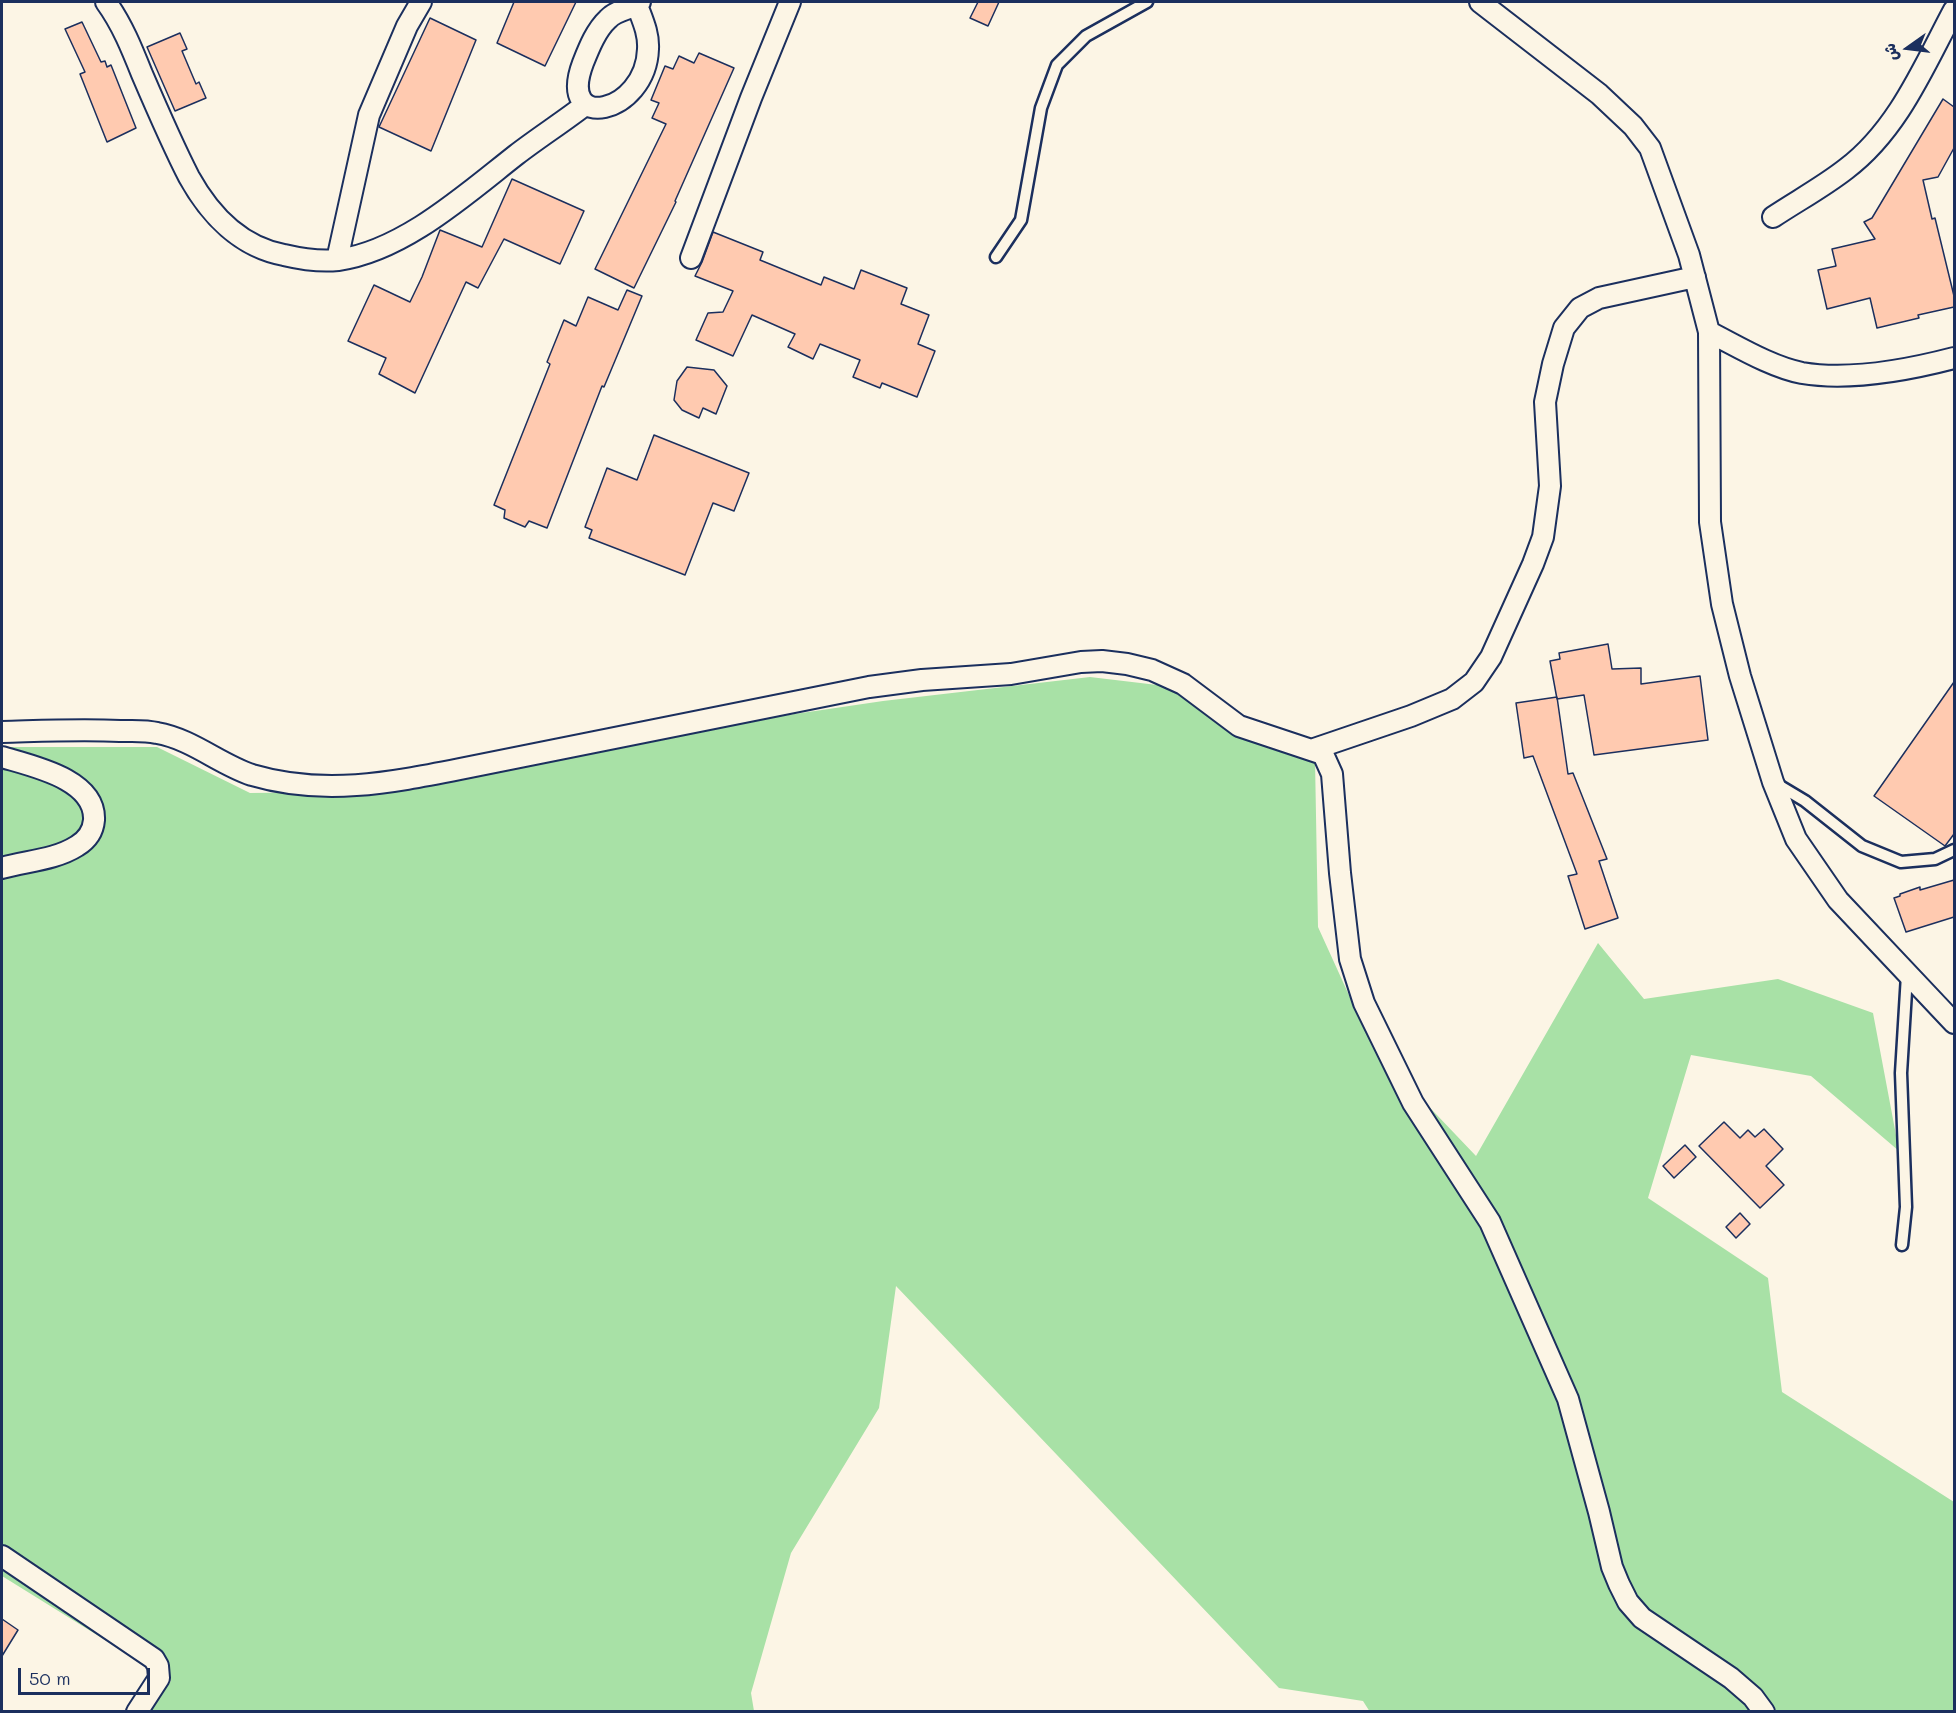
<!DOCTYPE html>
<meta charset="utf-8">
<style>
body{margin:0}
#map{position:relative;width:1956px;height:1713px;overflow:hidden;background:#fcf5e5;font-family:Mali,"Playpen Sans Arabic",sans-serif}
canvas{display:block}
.frame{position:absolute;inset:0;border:3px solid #1b2f5e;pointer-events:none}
.north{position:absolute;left:1878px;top:18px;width:60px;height:60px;-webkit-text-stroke:4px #fcf5e5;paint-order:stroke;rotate:256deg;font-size:16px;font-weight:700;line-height:24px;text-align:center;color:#1b2f5e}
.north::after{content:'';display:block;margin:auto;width:21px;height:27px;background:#1b2f5e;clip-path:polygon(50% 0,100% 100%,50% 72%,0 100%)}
.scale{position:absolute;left:18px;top:1668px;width:132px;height:27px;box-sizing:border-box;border:3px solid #1b2f5e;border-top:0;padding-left:8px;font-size:18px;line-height:21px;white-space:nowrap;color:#1b2f5e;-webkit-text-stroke:4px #fcf5e5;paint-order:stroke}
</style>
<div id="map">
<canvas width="1956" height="1713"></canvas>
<div class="frame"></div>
<div class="north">ش</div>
<div class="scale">50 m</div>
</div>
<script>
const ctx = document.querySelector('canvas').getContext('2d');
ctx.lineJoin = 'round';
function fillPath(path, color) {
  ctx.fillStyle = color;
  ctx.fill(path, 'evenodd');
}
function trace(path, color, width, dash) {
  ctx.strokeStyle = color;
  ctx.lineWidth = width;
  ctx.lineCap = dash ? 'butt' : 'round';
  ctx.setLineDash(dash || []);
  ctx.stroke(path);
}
const green = new Path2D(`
 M1090,677l84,10 141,73 3,167 55,121 103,108 122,-213 46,56 134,-20 95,34 26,138 -88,-75 -120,-21 -43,143 120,80 14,114 172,110v209l-584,1 -7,-11 -84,-13 -383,-402 -17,122 -88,145 -40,140 3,18h-609l26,-30 -169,-105v-829h155l93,46 95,-1 314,-58 224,-33z`);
const building = new Path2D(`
 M514,2h62l-31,64 -48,-23z
 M978,2h21l-11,24 -18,-8z
 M430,18l46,22 -45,111 -52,-24z
 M82,22l19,40 4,-1 2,6 4,-2 25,63 -29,14 -27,-68 5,-2 -20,-43z
 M180,33l7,16 -5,2 14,33 3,-2 7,16 -31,13 -28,-64z
 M699,53l35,15 -59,133 1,1 -42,86 -39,-19 71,-145 -14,-6 7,-15 -8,-3 14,-34 8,3 6,-13 15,7z
 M1943,99l11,8v41l-16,29 -15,3 9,39 3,-1 19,78v11l-36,8 1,3 -42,10 -7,-30 -43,11 -9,-39 18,-4 -4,-17 43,-10 -11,-17 8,-4z
 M512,179l72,32 -24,53 -56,-25 -26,49 -12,-6 -51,111 -36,-19 7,-16 -38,-17 26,-56 36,17 12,-25 18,-47 42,17z
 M713,232l50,20 -3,8 61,25 3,-8 30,12 7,-19 46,18 -6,16 28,11 -11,29 17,7 -18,46 -35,-14 -2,5 -27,-11 7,-17 -40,-16 -7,15 -25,-12 7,-13 -43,-19 -19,41 -37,-16 12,-27 15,-1 10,-21 -38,-15 7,-14z
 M627,290l15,6 -38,91 -2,-1 -55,142 -18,-7 -4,6 -21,-9 1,-8 -11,-5 56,-141 -3,-2 17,-42 12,6 12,-29 30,13z
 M687,367l27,3 13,16 -11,28 -13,-6 -4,10 -17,-8 -8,-10 3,-19z
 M654,435l95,38 -15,38 -21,-8 -28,72 -96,-37 3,-8 -7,-3 22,-59 30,12z
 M1608,644l4,25 29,-1v16l59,-8 8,64 -114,15 -10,-60 -27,4 -7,-38 10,-2 -1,-6z
 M1954,682v152l-9,12 -71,-50z
 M1557,697l11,77 5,-1 34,86 -8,2 19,57 -33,11 -17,-53 9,-2 -44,-118 -9,2 -8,-55z
 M1954,880v37l-48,15 -12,-34 6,-2v-2l20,-7v3z
 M1724,1122l16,16 8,-8 7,7 9,-8 19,20 -17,17 18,19 -24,23 -61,-62z
 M1685,1145l11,12 -22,21 -11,-12z
 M1740,1213l10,11 -14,14 -10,-11z
 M2,1619l16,11 -16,26z`);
const lane = new Path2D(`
 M996,257l25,-37 20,-112 16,-43 29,-29 61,-34
 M1775,783l30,18 57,45 39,16 34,-3 19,-9
 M1902,1245l4,-38 -5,-134 6,-98`);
const street = new Path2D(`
 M106,2c16,22 26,47 36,72 15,35 30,70 47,103 21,38 52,70 95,78 17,4 36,7 54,5 65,-9 127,-65 178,-105 22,-17 47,-33 69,-50
 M1480,2l119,92 34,32 17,22 39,107 20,77 1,190 12,82 18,72 33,106 23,57 42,61 116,123
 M637,5c5,14 12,28 11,44 -2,65 -92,85 -65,14 6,-15 13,-33 25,-44 9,-10 23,-9 32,-17
 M1773,217c24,-16 50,-30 73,-48 52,-39 78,-103 108,-159
 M691,258l60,-160 39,-96
 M337,260l32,-145 38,-89 14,-24
 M1709,332c28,14 62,35 93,41 48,8 106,-3 152,-15
 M2,732c39,-1 78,-3 118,-1 12,0 25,-1 37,2 35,6 62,31 95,42 71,21 137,8 208,-6l409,-82 53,-7 89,-6 70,-12 21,-1 25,3 25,6 31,14 56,42 84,28 9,20 8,99 10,86 14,44 49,100 77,119 78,177 31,113 13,55 7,17 9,18 14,16 89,60 22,19 11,15
 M1314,749l97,-33 41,-17 22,-17 17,-25 42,-93 10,-27 7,-51 -5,-84 8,-38 11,-36 16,-20 19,-10 96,-21
 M2,757c30,9 94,22 92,63 -1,12 -7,20 -17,26 -22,14 -51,15 -75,22
 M2,1556l152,103 4,7 1,12 -22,34`);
fillPath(green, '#a8e1a6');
fillPath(building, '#ffcab0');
trace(building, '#1b2f5e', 1.5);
trace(lane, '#1b2f5e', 15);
trace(street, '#1b2f5e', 24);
trace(lane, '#fcf5e5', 10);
trace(street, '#fcf5e5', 20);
</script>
